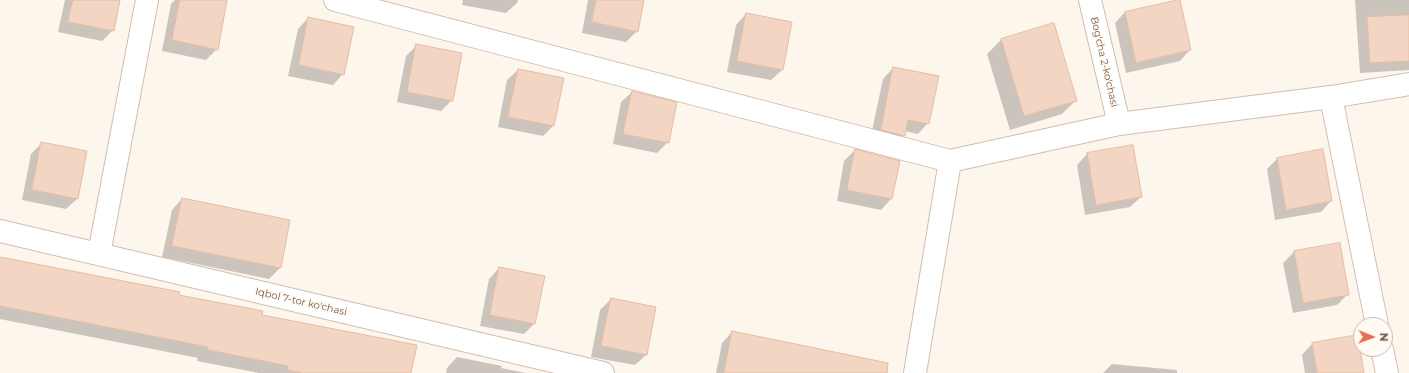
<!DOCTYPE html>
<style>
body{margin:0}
#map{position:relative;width:1409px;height:373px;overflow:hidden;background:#fdf6ec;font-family:Montserrat,sans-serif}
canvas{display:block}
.north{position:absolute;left:1353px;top:317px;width:40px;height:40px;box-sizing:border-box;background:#fffaf3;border:1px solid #cabbb1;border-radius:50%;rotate:91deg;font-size:11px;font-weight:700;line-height:16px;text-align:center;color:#7a5c4d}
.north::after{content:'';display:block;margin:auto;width:14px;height:18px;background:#e76f51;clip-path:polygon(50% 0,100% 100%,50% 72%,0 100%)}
</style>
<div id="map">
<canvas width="1409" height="373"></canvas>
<div class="north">N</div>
</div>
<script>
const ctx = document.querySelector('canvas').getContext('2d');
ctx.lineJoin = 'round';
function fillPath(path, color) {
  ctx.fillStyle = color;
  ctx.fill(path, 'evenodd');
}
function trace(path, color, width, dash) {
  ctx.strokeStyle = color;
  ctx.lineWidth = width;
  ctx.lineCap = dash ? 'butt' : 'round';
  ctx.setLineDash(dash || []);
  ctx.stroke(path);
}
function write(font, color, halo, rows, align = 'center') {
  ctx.font = font + ' Montserrat,sans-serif';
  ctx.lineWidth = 3;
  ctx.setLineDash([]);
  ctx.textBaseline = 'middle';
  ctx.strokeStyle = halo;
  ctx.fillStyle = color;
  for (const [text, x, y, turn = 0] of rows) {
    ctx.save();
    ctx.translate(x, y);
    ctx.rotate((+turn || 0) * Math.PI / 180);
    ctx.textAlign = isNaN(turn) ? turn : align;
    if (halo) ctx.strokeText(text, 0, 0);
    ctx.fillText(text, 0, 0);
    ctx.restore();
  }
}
const shadow = new Path2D(`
 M65,0h54l-6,30 -11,11 -44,-9z
 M175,0h39l3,49 -11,11 -44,-9 9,-47z
 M463,0h55l-1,3 -11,10 -44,-8z
 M588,0h55l-6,31 -11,11 -44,-9z
 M1355,0h54v70l-49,3z
 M1125,12l65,38 -10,11 -54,12 -11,-50z
 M746,14l45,9 -9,47 -11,10 -44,-8 9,-47z
 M308,18l35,56 -10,11 -45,-9 10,-47z
 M1053,24l23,76 -14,14 -52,16 -23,-76 14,-14z
 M417,45l35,55 -11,11 -44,-9 9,-46z
 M893,68l35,55 -10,11 -13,-3 -1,5 -11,10 -23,-6 13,-61z
 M518,70l35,56 -10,10 -45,-9 9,-47z
 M632,92l36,50 -11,11 -44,-9 8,-42z
 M42,143l35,56 -11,10 -44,-9 9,-46z
 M855,150l44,12 -8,37 -10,11 -44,-9 7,-40z
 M1087,154l54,43 -11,10 -45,8 -8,-50z
 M1277,159l54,42 -10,11 -46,8 -8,-51z
 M182,199l107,22 -9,47 -11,11 -107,-22 10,-47z
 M1339,244l9,50 -11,11 -44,8 -10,-50 11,-11z
 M0,258l178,37 83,21 149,57h-151l-62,-12 1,-3 -198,-39z
 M499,268l45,9 -10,47 -10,10 -44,-8 9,-47z
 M611,299l35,56 -11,10 -44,-8 9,-47z
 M732,332l114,41h-130l6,-30z
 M1312,344l51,29h-58l-3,-18z
 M457,357l45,9 -1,2 25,5h-80l1,-5z
 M1112,364l65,6v3h-74z`);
const building = new Path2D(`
 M73,0h47l-6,31 -46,-9z
 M180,0h47l-9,50 -46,-10z
 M596,0h48l-6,32 -46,-10z
 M1177,0h3l11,50 -55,13 -11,-51z
 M746,13l46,9 -9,48 -46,-9z
 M1409,15v46l-39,2 -3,-46z
 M308,17l46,10 -10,48 -45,-10z
 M1054,23l23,78 -53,15 -23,-77z
 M416,44l46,9 -9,48 -46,-9z
 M893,67l46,9 -10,48 -21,-4 -3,16 -24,-6z
 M518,69l46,9 -10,48 -46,-9z
 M632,91l45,11 -8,41 -46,-9z
 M41,142l46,9 -9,48 -46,-9z
 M1133,145l9,52 -46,8 -9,-52z
 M855,149l45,12 -8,38 -45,-9z
 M1323,149l9,52 -46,9 -9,-52z
 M182,198l108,22 -9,48 -109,-22z
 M1340,243l9,52 -46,8 -9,-52z
 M0,257l180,35 -1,3 84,16 -1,4 155,30 -6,28h-108l-16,-3 1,-4 -80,-16v-3l-208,-41z
 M499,267l46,9 -10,48 -45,-9z
 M611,298l45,9 -9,48 -46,-9z
 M732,331l156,32 -1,10h-163z
 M1358,335l6,38h-47l-5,-30z`);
const minor = new Path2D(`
 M335,0l615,161 169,-37 212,-27 78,-13
 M1090,0l29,124
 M1331,97l46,228
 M0,231l603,142
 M99,254l48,-254
 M1382,349l5,24
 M915,373l35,-212`);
const streetNames = [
 ["Bog'cha 2-ko'chasi",1104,62,77],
 ["Iqbol 7-tor ko'chasi",301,302,13]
];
fillPath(shadow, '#0003');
fillPath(building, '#f3d5c3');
trace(building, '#e6bba3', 1);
trace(minor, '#d1beb0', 24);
trace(minor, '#fff', 22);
write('10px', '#7a5c4d', '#fffaf3', streetNames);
</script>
